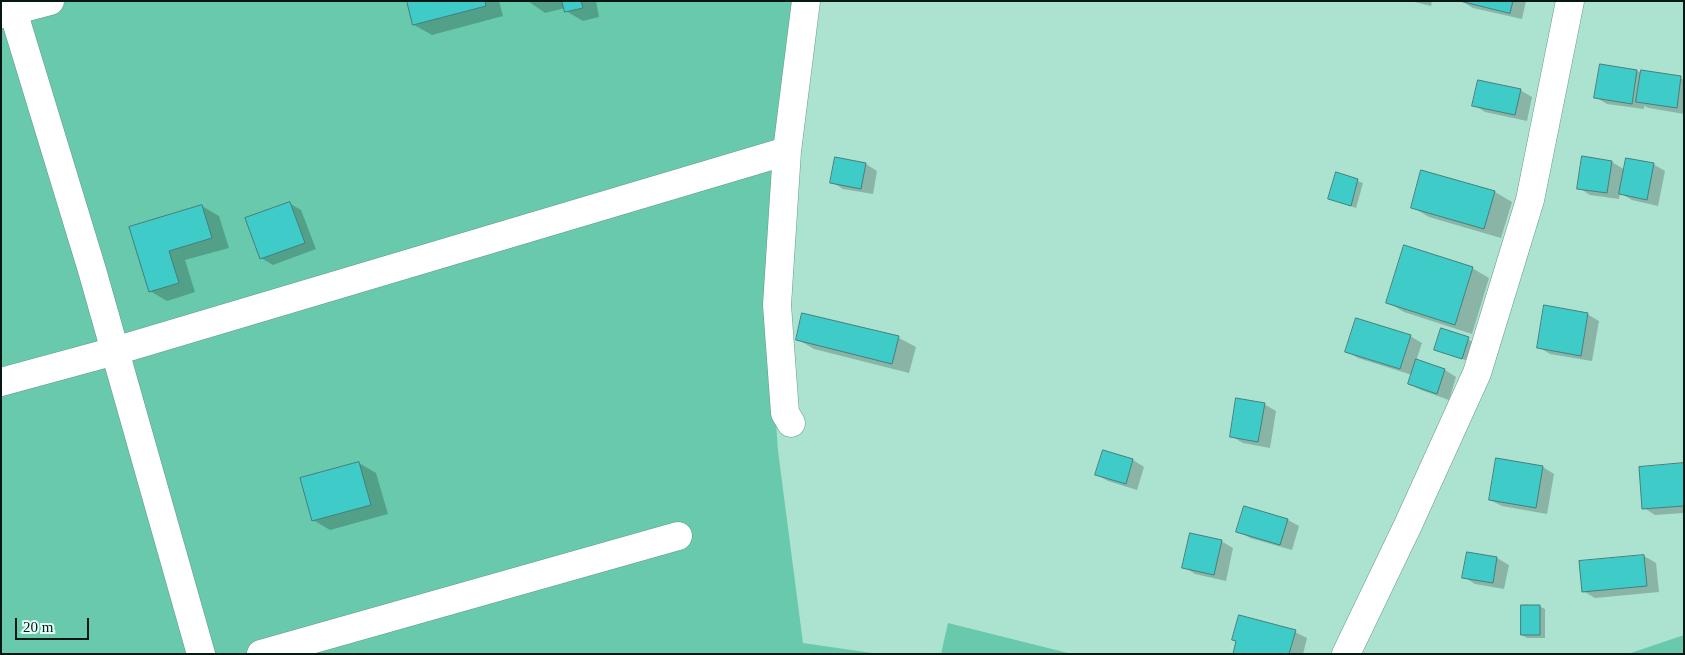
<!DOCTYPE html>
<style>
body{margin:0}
#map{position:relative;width:1685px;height:655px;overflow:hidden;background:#ace2d0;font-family:Georgia,serif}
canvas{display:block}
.frame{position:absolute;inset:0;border:2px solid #041913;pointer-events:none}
.scale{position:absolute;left:15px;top:618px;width:74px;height:22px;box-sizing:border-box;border:2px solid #041913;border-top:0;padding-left:6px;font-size:15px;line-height:18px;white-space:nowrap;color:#041913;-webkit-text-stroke:4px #e2fdf3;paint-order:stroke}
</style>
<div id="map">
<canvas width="1685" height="655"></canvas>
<div class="frame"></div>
<div class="scale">20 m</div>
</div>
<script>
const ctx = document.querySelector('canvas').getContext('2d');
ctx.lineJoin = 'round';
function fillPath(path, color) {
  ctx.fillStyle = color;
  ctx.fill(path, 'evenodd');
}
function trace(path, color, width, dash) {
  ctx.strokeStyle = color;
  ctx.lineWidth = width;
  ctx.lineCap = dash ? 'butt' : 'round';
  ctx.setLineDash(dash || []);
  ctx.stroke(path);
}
const green = new Path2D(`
 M1,1h798l-32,289 11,161 25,192 76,11h-878z
 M948,623l124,31h-131z
 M1684,635v19h-56z`);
const shadow = new Path2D(`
 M408,1h91l4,15 -71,19 -18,-10z
 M528,1h68l3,16 -16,4 -17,-10 -1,-3 -20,5z
 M1411,1h21l-1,5z
 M1462,1h64l-4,18 -49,-11z
 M1601,65l36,6 5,2v-1l42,7v35l-35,-6 -5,-2v3l-37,-5 -12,-7z
 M1520,90l12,7 -5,24 -42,-9 -11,-7z
 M1612,162l13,8 28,-6 12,7 -7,35 -26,-6 -12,-7 -1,6 -29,-4 -11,-7z
 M866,164l11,7 -4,23 -30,-5 -11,-7z
 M1337,174l26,9 -7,25 -26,-9z
 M1495,192l17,10 -11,36 -72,-21 -17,-10z
 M289,203l12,7 15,39 -43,16 -12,-7z
 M202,206l17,10 10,32 -44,12 10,32 -28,9 -17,-10 -19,-63z
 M1472,268l17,10 -17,56 -68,-22 -17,-10z
 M1587,314l12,7 -7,40 -42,-7 -12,-7z
 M1442,330l32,12 -6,19 -32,-11z
 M1410,336l12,7 -6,18 29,9 11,7 -7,23 -28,-10 -12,-6 3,-9 -54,-17 -12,-7z
 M899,338l17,9 -7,26 -95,-24 -17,-10z
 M1264,404l12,7 -6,37 -27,-5 -12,-7z
 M1133,460l11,7 -7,23 -29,-9 -12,-7z
 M359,463l17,10 12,41 -58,16 -17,-10z
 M1684,465v48l-29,2 -11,-7z
 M1543,467l11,7 -7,40 -45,-8 -12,-6z
 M1288,520l11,6 -7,24 -42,-12 -12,-7z
 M1221,541l12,7 -7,33 -31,-7 -11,-7z
 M1468,553l29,5 12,7 -5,24 -29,-5 -11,-7z
 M1644,556l12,7 3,29 -64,6 -12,-7 -3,-29z
 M1539,606l6,3v29h-18l-5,-3z
 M1295,632l12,6 -4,16h-69z`);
const building = new Path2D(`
 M407,1h78l1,5 -73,19z
 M562,1h19l2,7 -18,4z
 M1460,1h53l-3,12z
 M1600,64l37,6 -5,34 -38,-6z
 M1641,70l40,6 -4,32 -41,-6z
 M1478,80l43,9 -6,26 -43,-9z
 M1582,156l30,5 -5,32 -30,-4z
 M835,157l31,6 -5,26 -31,-6z
 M1626,158l28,5 -7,37 -28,-6z
 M1421,170l74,21 -11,38 -73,-21z
 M1336,172l22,7 -7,27 -23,-7z
 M290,202l15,41 -45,16 -15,-41z
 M202,205l10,33 -43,13 10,32 -30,9 -20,-65z
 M1404,245l69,22 -18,58 -69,-22z
 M1544,305l44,8 -7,43 -44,-8z
 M802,313l97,23 -7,28 -96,-24z
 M1356,318l55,17 -11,34 -55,-17z
 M1441,328l28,9 -7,22 -28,-9z
 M1416,359l29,10 -8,25 -29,-10z
 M1236,398l29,5 -7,39 -28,-5z
 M1103,450l30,9 -7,25 -31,-9z
 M1496,458l47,8 -7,42 -47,-8z
 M359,462l12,43 -59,16 -12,-43z
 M1684,463v43l-42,3 -3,-42z
 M1244,506l44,13 -8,26 -44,-13z
 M1190,533l32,7 -8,35 -32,-7z
 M1467,552l30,5 -4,26 -31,-5z
 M1644,555l3,31 -65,6 -3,-31z
 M1521,605h19v30h-19z
 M1239,615l57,15 -7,24h-56l3,-13 -4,-1z`);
const street = new Path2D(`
 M10,1l82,269 109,384
 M1,14l49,-13
 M1,382l114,-31 672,-200
 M791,423l-6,-10 -8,-108 10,-154 19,-150
 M261,654l417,-118
 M1346,654l62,-129 69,-152 53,-173 40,-199`);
fillPath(green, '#68c9ac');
fillPath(shadow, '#0003');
fillPath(building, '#3fcbc7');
trace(building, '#457f7d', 1);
trace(street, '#659a88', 29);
trace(street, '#fff', 28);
</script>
